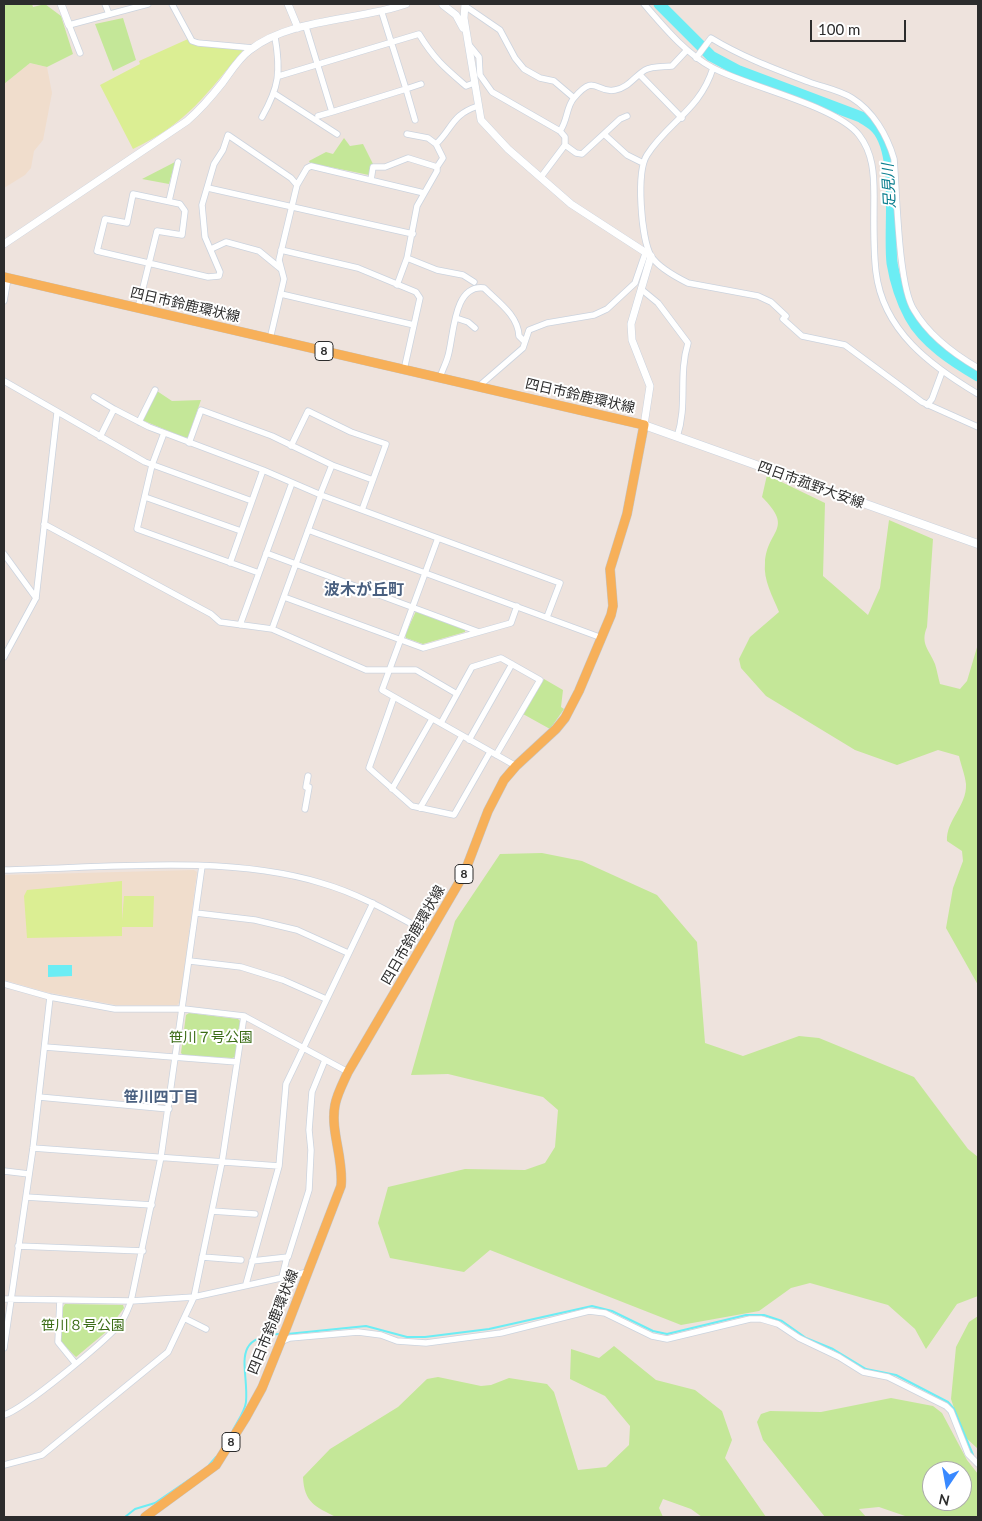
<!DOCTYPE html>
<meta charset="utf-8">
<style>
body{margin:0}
#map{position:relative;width:982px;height:1521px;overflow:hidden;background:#eee3dd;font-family:Lato,sans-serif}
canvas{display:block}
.frame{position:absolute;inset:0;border:5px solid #2c2c2c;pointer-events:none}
.north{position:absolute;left:922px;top:1461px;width:50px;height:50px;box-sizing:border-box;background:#fff;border:1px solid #ababab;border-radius:50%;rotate:192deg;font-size:14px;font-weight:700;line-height:20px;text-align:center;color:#2c2c2c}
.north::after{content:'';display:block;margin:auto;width:18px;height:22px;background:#3989ff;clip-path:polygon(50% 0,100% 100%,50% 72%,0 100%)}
.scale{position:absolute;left:810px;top:20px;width:96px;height:22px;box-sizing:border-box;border:2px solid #2c2c2c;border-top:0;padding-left:6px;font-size:15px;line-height:18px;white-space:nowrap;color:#2c2c2c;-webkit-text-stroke:4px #fff;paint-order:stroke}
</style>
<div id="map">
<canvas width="982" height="1521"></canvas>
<div class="frame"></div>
<div class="north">N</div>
<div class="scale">100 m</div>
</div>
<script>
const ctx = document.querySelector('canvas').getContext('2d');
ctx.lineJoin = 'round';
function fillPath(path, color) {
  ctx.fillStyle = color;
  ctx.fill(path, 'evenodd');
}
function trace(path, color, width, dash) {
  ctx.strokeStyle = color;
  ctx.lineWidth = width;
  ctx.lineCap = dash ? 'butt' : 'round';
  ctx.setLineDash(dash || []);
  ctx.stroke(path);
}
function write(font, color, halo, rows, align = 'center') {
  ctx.font = font + ' Lato,"Noto Sans JP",sans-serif';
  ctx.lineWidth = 4;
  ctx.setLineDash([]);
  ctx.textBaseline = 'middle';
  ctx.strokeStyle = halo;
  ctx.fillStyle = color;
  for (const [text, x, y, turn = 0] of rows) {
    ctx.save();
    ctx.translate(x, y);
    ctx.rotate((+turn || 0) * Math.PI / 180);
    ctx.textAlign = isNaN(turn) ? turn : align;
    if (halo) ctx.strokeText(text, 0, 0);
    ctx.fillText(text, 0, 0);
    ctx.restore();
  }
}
const education = new Path2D(`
 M30,63l17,4 5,26 -9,47 -9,11 -3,17 -6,7 -21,13v-104z
 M194,870l3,2 -17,130 -3,3h-61l-70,-13 -42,-12 1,-105z`);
const green = new Path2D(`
 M4,4h28l1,3 12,-3 16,12 12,38 -26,13 -17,-4 -26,21z
 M123,18l13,42 -23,11 -18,-47z
 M344,138l6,8 13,-2 10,20 -4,11 -59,-12 -1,-2 17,-9 7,2z
 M175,162l-6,22 -27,-5z
 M157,391l15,10 29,-1 -13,37 -3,1 -43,-18z
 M767,475l58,28 -2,73 45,39 12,-27 9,-68 44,19 -6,88c-7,17 2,22 8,37 2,6 3,13 5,20l20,5 7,-8 11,-37v341l-32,-57 7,-40 10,-27 -1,-10 -15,-10c-1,-21 20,-35 19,-57 -1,-9 -5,-19 -7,-28l-21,-6 -41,15 -42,-15 -89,-54 -25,-28 -2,-9 11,-22 29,-25c-6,-15 -16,-32 -14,-49 2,-34 30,-33 -3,-66z
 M416,611l49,18v3l-42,12 -17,-6 -1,-3z
 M544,679l19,11 -2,17 3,2 -14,20 -27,-15z
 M542,853l40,8 75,34 40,47 8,101 38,13 56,-20 20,2 95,39 54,72 10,8v139l-21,8 -31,45 -11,-20 -27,-24 -78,-22 -19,5 -32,23 -78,14 -191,-75 -26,22 -74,-14 -12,-35 10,-36 77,-18 60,1 20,-7 10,-16 3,-37 -15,-13 -95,-23 -37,1 44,-154 45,-67z
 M189,1013l49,6 2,2 -5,36 -3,1 -49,-3 -2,-2 5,-38z
 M65,1304l58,1 1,3 -17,23 -31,26 -15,-15 2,-35z
 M978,1316v133l-15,-14 -12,-36 5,-52 13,-25z
 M614,1346l42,34 39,10 27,21 10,29 -7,18 41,59h-64l-11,-8 -28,-10 -4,9 4,9h-327c-20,-10 -32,-14 -33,-40l27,-28 68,-42 29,-28 11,-2 43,9 10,-1 18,-7 38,6 7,8 24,78 28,-3 23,-22 1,-19 -25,-30 -35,-17 1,-30 28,9z
 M891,1398l42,8 9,7 25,47 11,14v43h-70l-29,-10 -20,2 7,8h-41l-62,-77 -6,-18 4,-8 9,-3 51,1zM932,1471h30v30h-30z`);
const pitch = new Path2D(`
 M188,39l56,10c-38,45 -56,74 -111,100l-33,-64 40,-21 -1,-3z
 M122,881v40l2,-25h30l-1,31h-31v9l-95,2 -3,-42 3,-6z`);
const water = new Path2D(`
 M48,965h24v11l-24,1z`);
const stream = new Path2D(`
 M287,1334l79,-8 41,11h18l64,-8 103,-23 20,5 41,20 14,3 79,-19h18l18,6 24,17 27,11 33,20 30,6 52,27 6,7 19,46
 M233,1430c4,-8 12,-19 13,-28 3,-33 -17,-65 33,-68
 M209,1465l7,-8
 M125,1517l10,-8 20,-6 38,-26`);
const river = new Path2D(`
 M659,4l52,52 28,15 122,46c4,3 11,7 15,11 24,26 12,100 16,135 3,18 9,37 18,54 14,26 44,45 68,59`);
const minor = new Path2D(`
 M105,4l4,10
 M172,4l20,37 6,2 55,5
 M644,4c20,23 41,49 69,64 36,19 124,38 146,67 14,18 15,39 15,61 0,25 -1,51 2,76 7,59 55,94 102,122
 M465,6l35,24 15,28 9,11 16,9 14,3 20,17c22,-26 22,-4 41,-8 13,-2 20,-14 30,-20 7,-4 19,-3 27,-4l15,-16
 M306,27l26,85 74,-23 -24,-76
 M470,46l9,11 1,18 12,17 68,39 5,6v8l-24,32
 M80,53l-11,-28 79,-21
 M696,58l15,-20c31,19 64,31 98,44 13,5 30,8 43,16 21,13 35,37 42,61 3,34 4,126 20,151 14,24 40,44 64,58
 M713,68c-13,42 -45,54 -66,87 -11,17 -6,83 4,101 7,11 25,21 37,27l70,13 13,6 15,14 -3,3 19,17 43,9 77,57 56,25
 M640,75l42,43
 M279,76l140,-42c15,25 26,34 47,52l8,-3
 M275,94l62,40
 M318,116l14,-4
 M262,117c17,-30 19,-45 13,-80
 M415,120l-9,-31 15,-5
 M560,131c8,-11 6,-24 14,-33
 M407,134l21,4 8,6
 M605,135l22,20 16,8
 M565,145l11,8 6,1 38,-35 7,-3
 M437,167l6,-9 -7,-14c17,-16 15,-29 42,-38
 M371,180l2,-13h12l23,-9 29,9v4l-20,35 -10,52 -10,27
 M208,188l205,46
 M169,201l9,-39
 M211,249l15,-7 33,9 22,18
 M281,250l77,18 58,24 4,6 -16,72
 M407,258l30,12 26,5 11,7
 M641,289l17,14 30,40c-10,33 0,61 -11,94
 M281,294l133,31
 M4,301l4,-23
 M138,308l19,-77 25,4 3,-24 -5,-7 -47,-10 -6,29 -22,-4 -8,32 111,26 11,-1 1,-4 -15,-35 -3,-32 12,-41 9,-14 5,-15 63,43 6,7
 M456,318l12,4 7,6
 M270,339l14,-60 -5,-19 18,-75 10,-17 4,-2 113,27
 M525,342l4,-12 18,-7 47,-8 13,-6 28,-26 11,-32
 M440,378c2,-8 6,-14 8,-22 6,-20 5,-72 36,-68 14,14 34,27 35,48l6,6 -2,6 -45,39
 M4,381l141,81 107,39
 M94,397l20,12
 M927,405l5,-6 10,-27
 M139,422l16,-32
 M164,433l-12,32 -15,64 122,44 -19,52
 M100,437l14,-28 35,18 114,43 58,25 239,88 -13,34
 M189,443l12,-33 71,26 60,29 -12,30
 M291,446l17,-35 43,21 35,12 -24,66
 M332,465l41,15
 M145,497l96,34
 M44,524l167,90 9,8 52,7 94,41h50l41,24
 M308,530l294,108
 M438,538l-56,152 134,76
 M266,553l213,79
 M4,554l32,44
 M230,563l33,-93
 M259,573l33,-90
 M284,597l139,51 88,-25 6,-17
 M272,629l49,-134
 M4,657l32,-59 21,-185
 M394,697l-25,71 43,38 42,9 36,-63
 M441,723l31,-56 29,-9 39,22 -44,75
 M469,740l43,-76
 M306,787l2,-11
 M392,789l40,-70
 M420,808l42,-72
 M305,809l4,-22
 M4,870c99,-2 221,-16 317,13 39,11 74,32 109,51
 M196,913l59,7 42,10 51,23
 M190,961l51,6 42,13 43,19
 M4,984l46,13 65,12h69l60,7 104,56
 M45,1047l192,15
 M39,1097l130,12
 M33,1148l246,18
 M4,1171l25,3
 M26,1197l126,8
 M212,1211l43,3
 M18,1246l125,5
 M202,1257l39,3
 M252,1261l36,-4 21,-67 2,-40 -2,-20 3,-38 13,-32
 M282,1277l5,-20
 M246,1284l33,-118 7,-82 87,-181
 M4,1299l127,2 63,-4 114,-25
 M60,1300l-2,42 17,21
 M184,1318l22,11
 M280,1342l10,-4 68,-6 23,3 16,6 29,2 75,-10 88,-22 16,2 47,23 15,3 83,-20h11l17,5 21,14 40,19 24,15 25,5 58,29 5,5 17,43 10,10
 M4,1348l29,-200 17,-151
 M4,1415c20,-6 99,-72 115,-90 6,-7 9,-16 12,-24l30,-144 41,-291
 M4,1465l38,-10 126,-103 26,-55 28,-135 22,-146`);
const tertiary = new Path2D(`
 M61,4l8,21
 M288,4l10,24
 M465,4l-1,14 17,102 27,29 63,55 80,52 -20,68 1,16 18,46 -6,39
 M443,5l13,10 7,13
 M4,244l183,-123c14,-12 25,-25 36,-39 8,-11 16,-24 27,-32 41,-32 108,-29 156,-46`);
const secondary = new Path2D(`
 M644,425l334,119`);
const primary = new Path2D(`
 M4,277l640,148 -17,89 -17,55 3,37 -2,9 -32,76 -14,27 -9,11 -40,37 -12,14 -16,31 -24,63 -116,198c-5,11 -11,22 -13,33 -5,26 9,54 6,81l-54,140 -25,62 -16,29 -30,48 -71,52`);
const shields = [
 [324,351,18],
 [464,874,18],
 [231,1442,18]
];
const shieldNames = [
 ["8",324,351],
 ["8",464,874],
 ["8",231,1442]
];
const streetNames = [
 ["四日市鈴鹿環状線",185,305,13],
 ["四日市鈴鹿環状線",580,396,13],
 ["四日市菰野大安線",811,485,20],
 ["四日市鈴鹿環状線",413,935,-60],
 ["四日市鈴鹿環状線",273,1322,-68]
];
const parkNames = [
 ["笹川７号公園",211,1037],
 ["笹川８号公園",83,1325]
];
const waterNames = [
 ["足見川",889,186,-93]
];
const neighbourhoodNames = [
 ["笹川四丁目",161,1097]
];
const quarterNames = [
 ["波木が丘町",364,590]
];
fillPath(education, '#f0ddcc');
fillPath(green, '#c4e798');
fillPath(pitch, '#dbee93');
fillPath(water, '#6cedf4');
trace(stream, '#6cedf4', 2);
trace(river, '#6cedf4', 11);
trace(minor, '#cbd3de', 7);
trace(tertiary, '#cbd3de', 8);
trace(secondary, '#cbd3de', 9);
trace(primary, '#c4c4c4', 10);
trace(minor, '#fff', 5.5);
trace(tertiary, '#fff', 7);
trace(secondary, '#fff', 8);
trace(primary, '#f7b059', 9);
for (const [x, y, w] of shields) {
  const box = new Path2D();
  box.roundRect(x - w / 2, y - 9.5, w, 19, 4);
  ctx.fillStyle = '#fff';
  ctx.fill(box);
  trace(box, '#2c2c2c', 1);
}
write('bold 12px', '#2c2c2c', null, shieldNames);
write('14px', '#2c2c2c', '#fff', streetNames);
write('14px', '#3c6d17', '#fff', parkNames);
write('italic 15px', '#087d8e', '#fff', waterNames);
write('bold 15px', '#495f7f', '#fff', neighbourhoodNames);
write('bold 16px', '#495f7f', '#fff', quarterNames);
</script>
